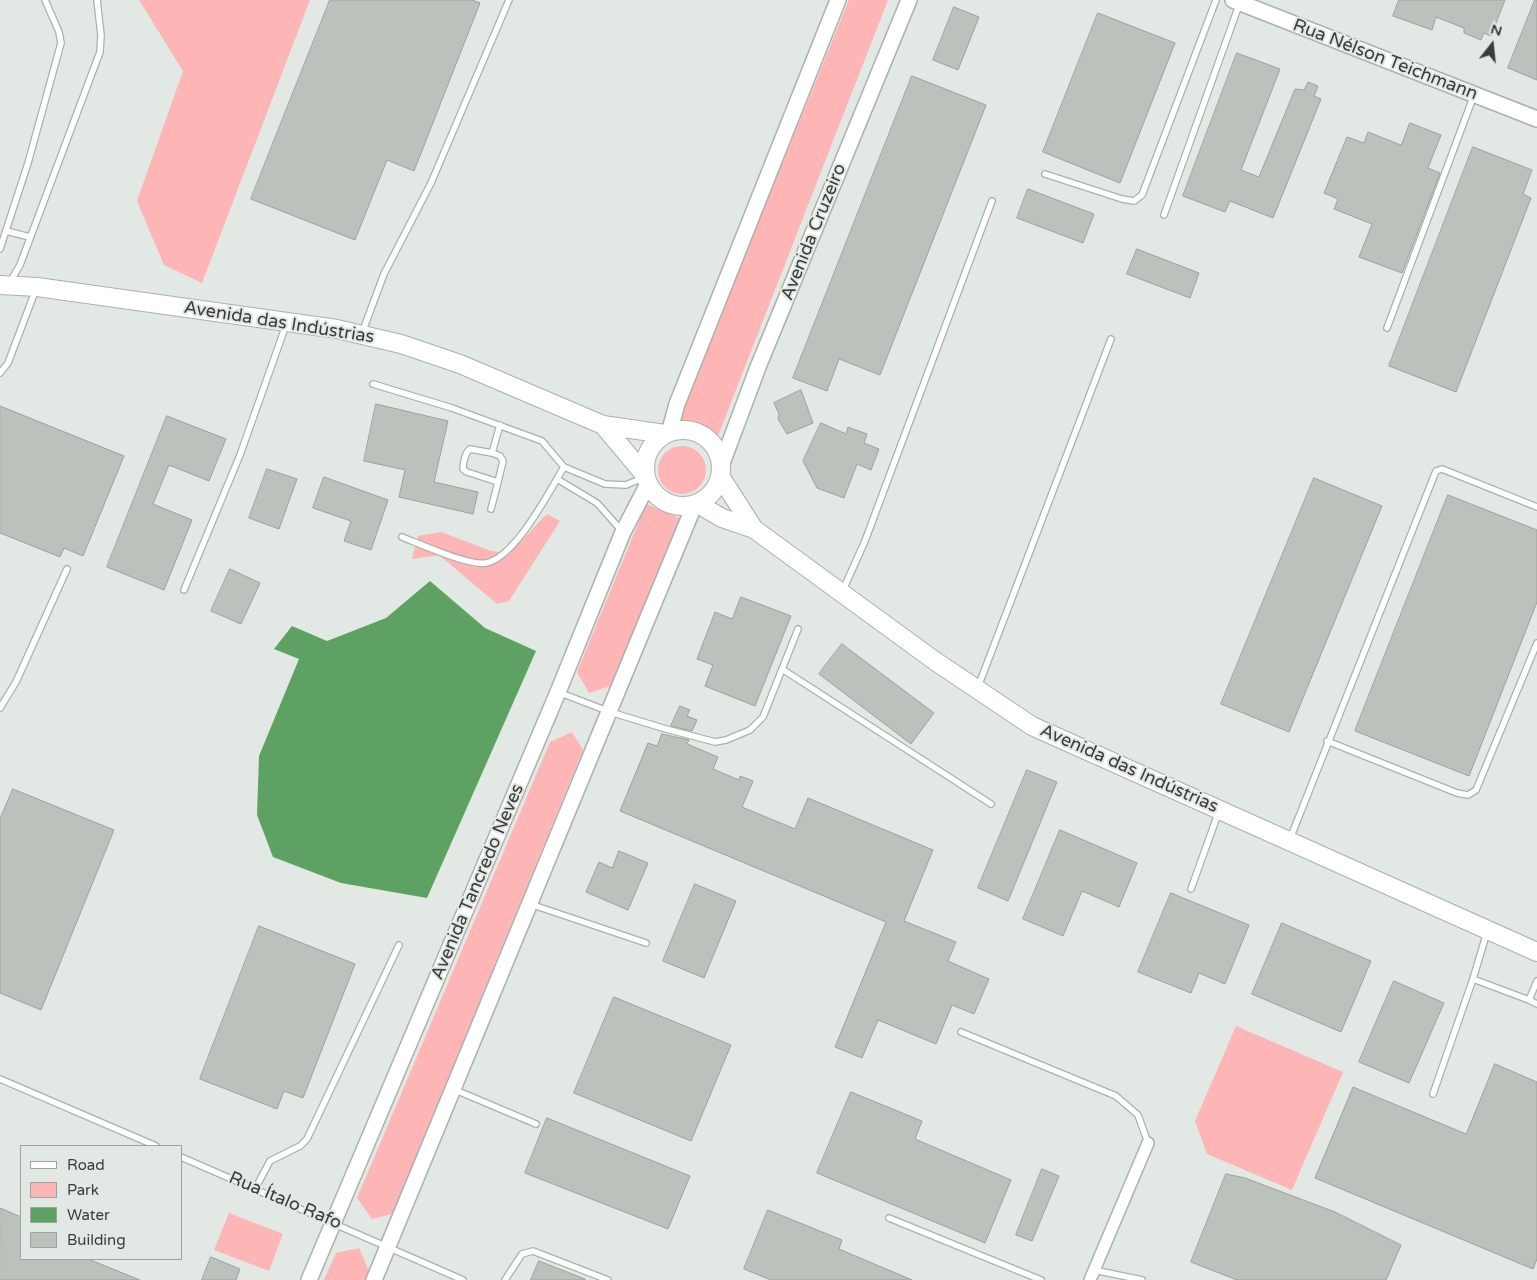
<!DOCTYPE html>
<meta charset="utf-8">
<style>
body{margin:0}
#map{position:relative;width:1537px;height:1280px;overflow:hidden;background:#e2e8e3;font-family:"Varela Round",sans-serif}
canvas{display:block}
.legend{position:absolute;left:20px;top:1145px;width:162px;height:115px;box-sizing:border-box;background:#e2e8e3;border:1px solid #9fa49f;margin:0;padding:6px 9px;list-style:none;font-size:15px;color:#3a3d3a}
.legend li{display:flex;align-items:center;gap:10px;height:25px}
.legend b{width:25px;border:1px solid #9fa49f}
.north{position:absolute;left:1467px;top:20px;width:50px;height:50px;-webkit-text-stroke:4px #e2e8e3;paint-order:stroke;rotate:16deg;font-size:14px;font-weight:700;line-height:20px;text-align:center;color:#3a3d3a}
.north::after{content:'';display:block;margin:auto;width:18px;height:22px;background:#3a3d3a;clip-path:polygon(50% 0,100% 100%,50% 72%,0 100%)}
</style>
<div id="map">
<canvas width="1537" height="1280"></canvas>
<ul class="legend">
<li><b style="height:6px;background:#fff"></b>Road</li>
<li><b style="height:14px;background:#fdb5b6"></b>Park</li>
<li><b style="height:14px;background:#5da262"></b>Water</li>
<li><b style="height:14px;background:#bbc1bb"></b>Building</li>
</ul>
<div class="north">N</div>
</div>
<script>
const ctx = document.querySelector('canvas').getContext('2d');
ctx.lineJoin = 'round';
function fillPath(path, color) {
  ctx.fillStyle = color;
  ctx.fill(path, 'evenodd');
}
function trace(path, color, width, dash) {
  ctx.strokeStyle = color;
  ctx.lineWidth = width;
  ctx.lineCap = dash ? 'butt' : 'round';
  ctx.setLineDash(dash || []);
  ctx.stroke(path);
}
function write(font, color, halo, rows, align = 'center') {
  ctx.font = font + ' "Varela Round",sans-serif';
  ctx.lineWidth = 4;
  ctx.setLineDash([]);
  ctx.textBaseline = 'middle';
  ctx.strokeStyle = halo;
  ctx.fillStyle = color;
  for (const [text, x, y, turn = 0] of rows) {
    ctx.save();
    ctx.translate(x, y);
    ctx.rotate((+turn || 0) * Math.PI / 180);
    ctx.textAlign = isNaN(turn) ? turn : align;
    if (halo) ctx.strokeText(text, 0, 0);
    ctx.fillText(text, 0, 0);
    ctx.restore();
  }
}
const green = new Path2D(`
 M139,0h171l-108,283 -38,-18 -27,-64 46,-130z
 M849,0h39l-170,436 -40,-17z
 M658 470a24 24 0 1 1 48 0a24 24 0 1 1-48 0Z
 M646,504l36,15 -68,166 -25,8 -12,-21z
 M547,514l13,7 -51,80 -12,3 -58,-49 -27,4 6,-23 23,-4 50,19 18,2z
 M572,732l11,18 -191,464 -20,5 -15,-21 193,-456z
 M1236,1026l107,46 -51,118 -85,-36 -12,-33z
 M229,1213l54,21 -14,37 -55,-21z
 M359,1248l10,23 -3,9h-42l12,-27z`);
const water = new Path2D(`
 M430,581l55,47 51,23 -109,247 -86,-15 -68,-26 -16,-42 2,-59 40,-97 -25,-10 18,-23 35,15 59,-23z`);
const building = new Path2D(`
 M330,0h142l8,3 -66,168 -27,-11 -32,80 -104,-41z
 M1399,0h106l-14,36 -7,-3 -3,7 -17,-7v-5l-28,-11 -4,13 -39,-14z
 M1535,0h2v80l-29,-12z
 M954,7l25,10 -21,53 -25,-10z
 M1098,13l77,30 -55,140 -77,-31z
 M1237,53l43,16 -39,101 18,7 36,-88 9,1 4,-8 10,4 -4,10 7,3 -48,119 -43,-17 -5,11 -42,-16z
 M912,76l74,29 -106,270 -41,-16 -12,32 -34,-13z
 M1410,123l31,12 -13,33 12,5 -38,100 -43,-16 13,-33 -38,-15 4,-10 -14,-6 23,-56 17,6 4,-11 33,13z
 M1473,147l59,23 -9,24 8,4 -75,194 -67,-26z
 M1028,189l66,25 -11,29 -66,-25z
 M1137,249l62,24 -9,25 -63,-24z
 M801,390l12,33 -26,11 -9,-15 1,-5 -5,-11z
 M376,404l72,17 -14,61 44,10 -5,22 -74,-17 6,-27 -41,-9z
 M0,406l124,50 -41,100 -19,-8 -4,9 -60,-24z
 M167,416l59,23 -17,42 -40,-16 -16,39 39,16 -28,70 -57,-23z
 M821,423l25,11 2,-7 19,7 -3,9 15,6 -8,21 -14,-6 -13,34 -27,-10 -14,-27z
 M267,469l30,10 -18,50 -30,-11z
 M324,477l64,23 -17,50 -27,-9 7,-20 -38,-13z
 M1314,478l68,28 -93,226 -68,-28z
 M1448,495l89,35v72l-68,174 -114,-45z
 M230,569l30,14 -19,41 -30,-13z
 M741,597l50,19 -36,90 -50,-20 8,-21 -16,-6 18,-47 17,7z
 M842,644l92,69 -23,31 -92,-70z
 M680,706l10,4 -3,6 10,4 -5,11 -21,-5z
 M662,734l27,6 -2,4 31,13 -5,12 26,11 1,-4 13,5 -11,26 53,22 13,-31 125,52 -29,71 52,21 -8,19 41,18 -15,35 -22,-9 -16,39 -58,-24 -16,38 -27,-11 51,-125 -266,-111 28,-68 9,3z
 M1027,770l30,12 -49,119 -30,-13z
 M13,789l101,41 -73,180 -41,-17v-174z
 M1060,830l77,33 -18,44 -37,-16 -19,45 -40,-17z
 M619,851l29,12 -20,47 -42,-18 13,-30 13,6z
 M695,884l41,17 -32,77 -41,-17z
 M1171,893l78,32 -24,59 -26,-11 -8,20 -53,-21z
 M1282,923l89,38 -30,71 -89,-38z
 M259,926l96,38 -52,134 -19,-7 -7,18 -77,-30z
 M1394,981l50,22 -35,80 -50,-21z
 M614,997l117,48 -40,96 -117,-48z
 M1495,1064l42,18v177l-4,10 -218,-91 38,-91 113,47z
 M851,1092l71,29 -7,18 96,41 -26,63 -168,-70z
 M547,1118l143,58 -22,53 -143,-56z
 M1042,1169l17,7 -27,65 -16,-6z
 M1226,1174l19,4 90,34 66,33 -15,35h-149l-46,-18z
 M0,1208l21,9v42h67l52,21h-140z
 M768,1210l74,30 -3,9 73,31h-141l-27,-11z
 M211,1257l29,12 -4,11h-34z
 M539,1261l46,18v1h-54z`);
const lane = new Path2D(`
 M1045,174l77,25 12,2 8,-6 74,-195
 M1164,215l75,-210
 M6,231l24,6
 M0,249l28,-86 33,-120 -2,-11 -14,-32
 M10,282l10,-17 80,-213 1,-17 -4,-35
 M1387,328l87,-233
 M362,333l22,-59 47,-91 78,-183
 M0,373l8,-10 28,-74
 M373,384l79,24 90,33 22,26 41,17 21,1 19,-8
 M492,453l8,3 3,5 -5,21
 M557,479l40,24 24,27
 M491,509l7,-27 -31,-10 -4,-3c0,-6 2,-16 7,-20l22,4 8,-28
 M402,537c18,7 67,29 84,26 29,-5 63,-71 78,-96
 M184,590l56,-135 46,-130
 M843,590l22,-49 127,-340
 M782,669l209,135
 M978,687l133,-348
 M558,692l52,20 56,17 49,13 11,-2 24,-10 13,-13 35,-88
 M0,708l16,-26 51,-113
 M1327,741l130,52 11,2 8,-5 61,-147
 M1290,839l146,-368 6,-2 95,38
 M1191,889l28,-78
 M530,904l116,39
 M1473,979l14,-47
 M1529,1000l8,4
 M961,1032l155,64 22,19 10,28
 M0,1079l156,67
 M453,1089l83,35
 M1433,1094l40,-115 56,21 8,-19
 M181,1157l282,123
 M255,1189l15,-28 30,-15 7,-7 92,-194
 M889,1218l152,62
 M1094,1270l48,10
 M505,1280l17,-26 11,-3 75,29`);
const street = new Path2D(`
 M1090,1280l58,-137`);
const secondary = new Path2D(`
 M1233,0l304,119
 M669,433l8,-29 161,-404
 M721,466l37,-99 151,-367
 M309,1280l249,-588 65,-160 25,-48
 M374,1280l320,-774`);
const primary = new Path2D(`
 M0,285l37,2 300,42 64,15 59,20 143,61 62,9
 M603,425l41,49
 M645 468a38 38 0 1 1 76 0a38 38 0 1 1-76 0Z
 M720,476l34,53
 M698,504l24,14 32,11 181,132 97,65 505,226`);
const streetNames = [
 ["Rua Nélson Teichmann",1385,60,21],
 ["Avenida Cruzeiro",814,232,-68],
 ["Avenida das Indústrias",279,323,9],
 ["Avenida das Indústrias",1129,769,24],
 ["Avenida Tancredo Neves",478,882,-67],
 ["Rua Ítalo Rafo",285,1201,23]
];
fillPath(green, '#fdb5b6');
fillPath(water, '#5da262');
fillPath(building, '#bbc1bb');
trace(building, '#9ca19c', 1);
trace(lane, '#abb1ac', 8);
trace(street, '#abb1ac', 14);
trace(secondary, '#abb1ac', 18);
trace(primary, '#abb1ac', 20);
trace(lane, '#fff', 5.5);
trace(street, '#fff', 11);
trace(secondary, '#fff', 15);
trace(primary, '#fff', 18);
write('18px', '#3a3d3a', '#e2e8e3', streetNames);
</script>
